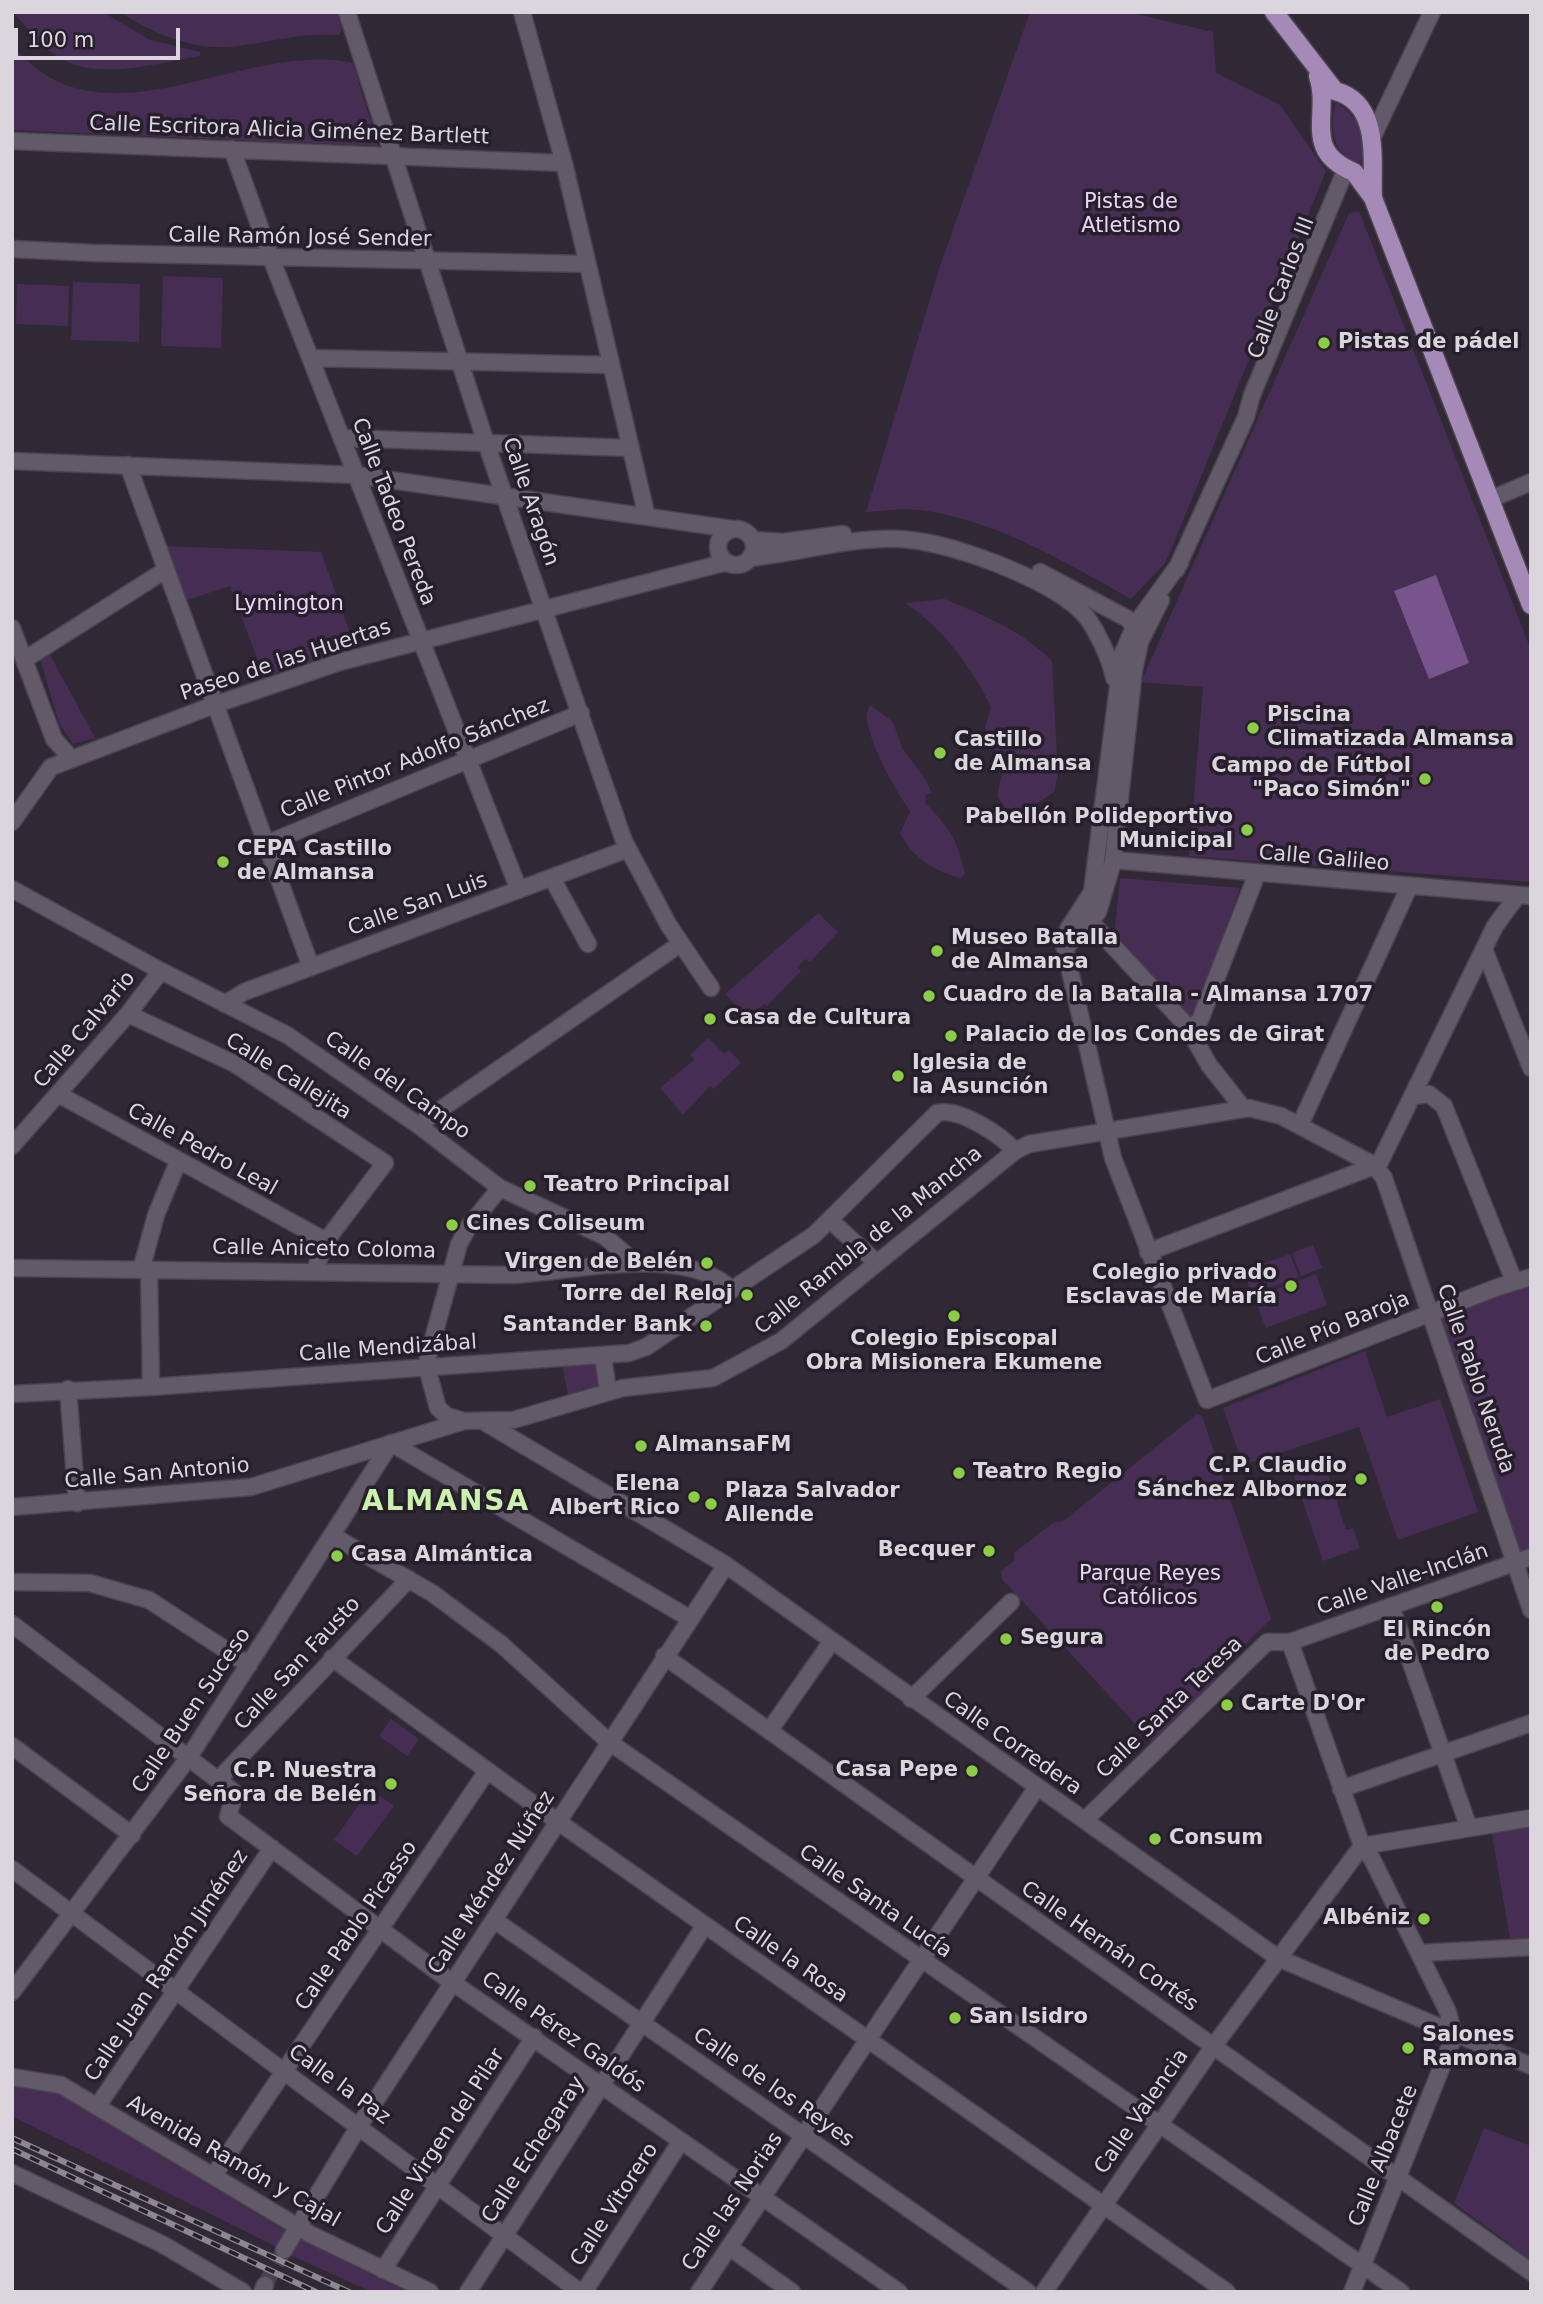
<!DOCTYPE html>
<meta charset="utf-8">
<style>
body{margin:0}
#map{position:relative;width:1543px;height:2304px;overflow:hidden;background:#302935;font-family:"DejaVu Sans",sans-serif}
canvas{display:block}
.frame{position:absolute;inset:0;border:14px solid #dbd6de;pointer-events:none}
.scale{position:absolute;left:14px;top:28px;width:166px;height:32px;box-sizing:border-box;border:4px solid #dbd6de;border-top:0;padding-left:9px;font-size:21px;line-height:24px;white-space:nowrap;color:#dbd6de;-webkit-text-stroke:5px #261f2b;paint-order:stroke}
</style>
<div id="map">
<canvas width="1543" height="2304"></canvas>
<div class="frame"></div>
<div class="scale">100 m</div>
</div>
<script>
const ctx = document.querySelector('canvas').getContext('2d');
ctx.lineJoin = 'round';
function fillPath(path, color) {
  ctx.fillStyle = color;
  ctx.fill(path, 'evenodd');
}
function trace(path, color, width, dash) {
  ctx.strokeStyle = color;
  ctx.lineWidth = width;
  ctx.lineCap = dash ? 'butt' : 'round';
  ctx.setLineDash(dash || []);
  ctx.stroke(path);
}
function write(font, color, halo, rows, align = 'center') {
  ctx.font = font + ' "DejaVu Sans",sans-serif';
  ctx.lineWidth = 7;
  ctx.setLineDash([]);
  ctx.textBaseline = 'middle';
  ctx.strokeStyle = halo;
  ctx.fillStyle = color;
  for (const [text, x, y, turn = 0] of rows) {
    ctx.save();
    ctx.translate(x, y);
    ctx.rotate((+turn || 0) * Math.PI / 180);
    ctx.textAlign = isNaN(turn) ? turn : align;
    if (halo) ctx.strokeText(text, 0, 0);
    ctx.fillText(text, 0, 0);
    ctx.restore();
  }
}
const green = new Path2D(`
 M12,12h91l47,28 50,12v4c-44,7 -105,27 -145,-1 -16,-11 -29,-30 -43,-43z
 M120,12h217l5,17 -3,6c-36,-3 -67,7 -102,11 -41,6 -84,-12 -117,-34z
 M1030,12h98l85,20 3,41 64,32 46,66 -155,379 -6,13 -34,36c-64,-36 -137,-80 -211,-89 -18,-2 -36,1 -54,2l73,-243z
 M12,44c88,112 231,-6 341,19l25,83 -366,-16z
 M1336,103c25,14 30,34 25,60 -28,-6 -33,-36 -25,-60z
 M1359,211l172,439v232l-342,-26 14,-169 -62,-5 208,-469z
 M163,276l60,2 -2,70 -60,-2z
 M73,282l67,2 -1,58 -68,-2z
 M17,284l52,2 -1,40 -52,-2z
 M164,546l157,6 34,95 -91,30 -34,-91 -46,15z
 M945,599c40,17 76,31 107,62l6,113 -4,18 -25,17 -24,-1 -8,-12 6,-28 -18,-40 6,-21c-18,-38 -50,-81 -86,-104z
 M48,651l47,87 -22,6 -14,-21 -20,-67z
 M870,705l23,17 9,26 24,32 6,13 -6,2 -1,8c25,25 32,36 40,71l-5,4c-28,-8 -47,-20 -60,-45l10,-22c-18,-27 -39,-63 -44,-96z
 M1120,878l120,10 -47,132 -79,-84z
 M818,913l20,19 -28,30 -4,-3 -9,8 4,4 -34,35 -3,-2 -16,14 -23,-24z
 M708,1038l16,16 5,-4 12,13 -28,26 -3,-3 -27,29 -23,-27 34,-28 -4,-5z
 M1313,1245l9,23 -21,8 -9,-23z
 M1290,1254l9,23 -47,17 -9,-23z
 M1316,1274l11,31 -61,23 -12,-30z
 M1531,1277v280l-17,6 -84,-250z
 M1365,1351l22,66 53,-18 38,113 -80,28 -39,-113 -116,38 -20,-57z
 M600,1363l3,23 -16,4 -5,-2v4l-14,3 -6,-30z
 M1197,1414l5,2 69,203 -56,55 1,6 -64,62 -150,-163 -1,-8 13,-10v-8l40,-31h8z
 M1324,1463l22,67 7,-2 7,20 -37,13 -30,-88z
 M391,1719l28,20 -12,17 -28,-20z
 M370,1789l24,17 -37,50 -23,-16z
 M1531,1818v129l-19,2 -22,-125z
 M12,2083l47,11 226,137 -8,16 -265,-131z
 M1484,2128l47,18v114l-77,-57z
 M301,2239l106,53h-35l-82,-37z`);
const water = new Path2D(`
 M1436,575l33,88 -40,16 -35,-88z`);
const minorTunnel = new Path2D(`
 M265,2285l19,-35`);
const minor = new Path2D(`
 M347,12l139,431 138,398 44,83 43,64
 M522,12l42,151 83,354
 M1373,136l59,-124
 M12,141l552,22
 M232,149l39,109 248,632
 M12,249l82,4 493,11
 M311,358l300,7
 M342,438l289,10
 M12,461l344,14 376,54
 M128,465l183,502
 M1489,500l42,-18
 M718 547a18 18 0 1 1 36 0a18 18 0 1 1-36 0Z
 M753,540l30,2 60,-8
 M750,558c48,-5 100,-21 149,-19 49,2 146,38 182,72 13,12 30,49 33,67
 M1180,563l-45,62 -13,30 -30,237 -24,37 -4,16 49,213 94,242 291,-113 33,-10
 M1176,570l70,-153 6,-22 94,-226
 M1040,572l88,47 10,14
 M12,628l42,111 17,19
 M24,660l140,-89
 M12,822l39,-55 163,-62 126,-43 387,-100
 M266,844l315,-131
 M1113,860l418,36
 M552,878l36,66
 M12,889l149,82 126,64 131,90 82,63 104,48 31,26
 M1089,911l1,10 97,105 22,39 34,43
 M1068,945l30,-33 15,-50 21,-192 6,-28 21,-42
 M1484,949l47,119
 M225,1004l19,-12 384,-143
 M128,1014l107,50 150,99 -59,78 -11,29
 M1190,1030l10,-10 57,-146
 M58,1094l268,147
 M1414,1096l15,-2 15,12 70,175
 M418,1125l262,-181
 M1300,1125l109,-238
 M12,1146l116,-132 33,-43
 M500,1188l-31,38 -10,18 -31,113 -1,11 11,40 9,8 17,5 49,-1 110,-32 90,-10 68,-37 234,-190 14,-7 220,-36 32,8 93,49 10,13 147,432
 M831,1221l45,41
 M1148,1252l221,-84 11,-6 115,-236 23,-31
 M12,1268l500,7c60,-3 174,-32 220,15
 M141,1270l15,-55 22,-53
 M149,1270l2,117
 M603,1356l5,35
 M68,1389l9,114
 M12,1394l139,-7 478,-34 17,-6 168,-112 123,-122c22,-6 64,22 78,38
 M486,1423l240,142 552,393 253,108
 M391,1443l298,175
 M12,1507l239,-20 213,-66
 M333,1536l99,57 69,51 108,98 792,550
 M12,1582l78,1 59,17 100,65
 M1391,1606l78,222
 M12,1624l223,169 -7,23 218,162 453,314
 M1290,1642l72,204 10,13 76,153 6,24
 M1290,1642l241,-85
 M664,1656l867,616
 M332,1658l225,163 670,471
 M911,1699l100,-97
 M769,1731l63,-90
 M12,1746l120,89
 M219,1779l190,-200
 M1341,1789l190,-66
 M1085,1820l182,-178h23
 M12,1869l568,423
 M494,1920l534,372
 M1419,1953l112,-6
 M12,1992l177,-235 202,-314
 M12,2077l49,8 249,149 120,58
 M97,2107l175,-259
 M12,2173l150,71 81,48
 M214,2175l273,-404
 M729,2247l63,45
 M284,2250l75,-124 367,-561
 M383,2270l151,-233
 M262,2292l3,-7
 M468,2292l237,-367
 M584,2292l97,-151
 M699,2292l338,-505
 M1044,2292l169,-245 149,-201 169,-28
 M1352,2292l102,-256`);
const major = new Path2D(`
 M1274,12l61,79c47,12 36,72 38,107
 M1318,76c13,37 -17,75 36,96
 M1354,172l19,26 158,407`);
const rail = new Path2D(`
 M12,2138l337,154
 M12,2149l304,143`);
const markers = [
 [1324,343,7,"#8bce46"],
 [1253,728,7,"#8bce46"],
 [940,753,7,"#8bce46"],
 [1425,779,7,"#8bce46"],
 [1247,830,7,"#8bce46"],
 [223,862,7,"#8bce46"],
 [937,951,7,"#8bce46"],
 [929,996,7,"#8bce46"],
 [710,1019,7,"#8bce46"],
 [951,1036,7,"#8bce46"],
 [898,1076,7,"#8bce46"],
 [530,1186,7,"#8bce46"],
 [452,1225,7,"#8bce46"],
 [707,1263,7,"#8bce46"],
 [1291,1286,7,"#8bce46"],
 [747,1295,7,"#8bce46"],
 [954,1316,7,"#8bce46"],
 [706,1326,7,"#8bce46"],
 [641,1446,7,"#8bce46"],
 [959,1473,7,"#8bce46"],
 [1361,1479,7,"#8bce46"],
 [694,1497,7,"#8bce46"],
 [711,1504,7,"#8bce46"],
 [989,1551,7,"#8bce46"],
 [337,1556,7,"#8bce46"],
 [1437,1607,7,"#8bce46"],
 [1006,1639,7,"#8bce46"],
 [1227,1705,7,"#8bce46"],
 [972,1771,7,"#8bce46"],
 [391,1784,7,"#8bce46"],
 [1155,1839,7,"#8bce46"],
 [1424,1919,7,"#8bce46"],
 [955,2018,7,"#8bce46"],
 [1408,2048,7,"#8bce46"]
];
const streetNames = [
 ["Calle Escritora Alicia Giménez Bartlett",289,131,2],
 ["Calle Ramón José Sender",300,238,1],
 ["Calle Carlos III",1282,288,-69],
 ["Calle Aragón",530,502,71],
 ["Calle Tadeo Pereda",393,512,69],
 ["Paseo de las Huertas",286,661,-18],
 ["Calle Pintor Adolfo Sánchez",415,759,-22],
 ["Calle Galileo",1324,859,5],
 ["Calle San Luis",418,905,-20],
 ["Calle Calvario",85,1030,-50],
 ["Calle Callejita",288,1077,32],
 ["Calle del Campo",397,1086,35],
 ["Calle Pedro Leal",202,1150,29],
 ["Calle Rambla de la Mancha",869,1241,-39],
 ["Calle Aniceto Coloma",324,1250,1],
 ["Calle Pío Baroja",1333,1329,-22],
 ["Calle Mendizábal",388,1349,-4],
 ["Calle Pablo Neruda",1475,1379,71],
 ["Calle San Antonio",157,1474,-5],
 ["Calle Valle-Inclán",1403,1580,-19],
 ["Calle San Fausto",298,1664,-47],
 ["Calle Santa Teresa",1170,1708,-44],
 ["Calle Buen Suceso",192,1711,-56],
 ["Calle Corredera",1012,1744,35],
 ["Calle Méndez Núñez",492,1883,-57],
 ["Calle Santa Lucía",875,1902,35],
 ["Calle Pablo Picasso",357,1926,-56],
 ["Calle Hernán Cortés",1109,1947,35],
 ["Calle la Rosa",790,1960,35],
 ["Calle Juan Ramón Jiménez",167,1966,-56],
 ["Calle Pérez Galdós",563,2033,35],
 ["Calle la Paz",339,2085,36],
 ["Calle de los Reyes",773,2088,35],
 ["Calle Valencia",1142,2112,-55],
 ["Calle Virgen del Pilar",441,2142,-57],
 ["Calle Echegaray",534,2150,-57],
 ["Calle Albacete",1384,2156,-68],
 ["Avenida Ramón y Cajal",233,2162,30],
 ["Calle las Norias",733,2202,-56],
 ["Calle Vitorero",615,2205,-57]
];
const parkNames = [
 ["Pistas de",1131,203],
 ["Atletismo",1131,227],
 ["Lymington",289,605],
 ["Parque Reyes",1150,1575],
 ["Católicos",1150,1599]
];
const poiNames = [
 ["Pistas de pádel",1338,343],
 ["Piscina",1267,716],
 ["Climatizada Almansa",1267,740],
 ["Castillo",954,741],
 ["de Almansa",954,765],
 ["Campo de Fútbol",1411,767,"right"],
 ["\"Paco Simón\"",1411,791,"right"],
 ["Pabellón Polideportivo",1233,818,"right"],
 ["Municipal",1233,842,"right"],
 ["CEPA Castillo",237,850],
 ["de Almansa",237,874],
 ["Museo Batalla",951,939],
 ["de Almansa",951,963],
 ["Cuadro de la Batalla - Almansa 1707",943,996],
 ["Casa de Cultura",724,1019],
 ["Palacio de los Condes de Girat",965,1036],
 ["Iglesia de",912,1064],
 ["la Asunción",912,1088],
 ["Teatro Principal",544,1186],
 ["Cines Coliseum",466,1225],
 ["Virgen de Belén",693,1263,"right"],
 ["Colegio privado",1277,1274,"right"],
 ["Esclavas de María",1277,1298,"right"],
 ["Torre del Reloj",733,1295,"right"],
 ["Santander Bank",692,1326,"right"],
 ["Colegio Episcopal",954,1340,"center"],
 ["Obra Misionera Ekumene",954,1364,"center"],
 ["AlmansaFM",655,1446],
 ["C.P. Claudio",1347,1467,"right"],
 ["Sánchez Albornoz",1347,1491,"right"],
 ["Teatro Regio",973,1473],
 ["Elena",680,1485,"right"],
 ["Albert Rico",680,1509,"right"],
 ["Plaza Salvador",725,1492],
 ["Allende",725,1516],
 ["Becquer",975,1551,"right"],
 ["Casa Almántica",351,1556],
 ["El Rincón",1437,1631,"center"],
 ["de Pedro",1437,1655,"center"],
 ["Segura",1020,1639],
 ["Carte D'Or",1241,1705],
 ["Casa Pepe",958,1771,"right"],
 ["C.P. Nuestra",377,1772,"right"],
 ["Señora de Belén",377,1796,"right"],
 ["Consum",1169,1839],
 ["Albéniz",1410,1919,"right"],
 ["San Isidro",969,2018],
 ["Salones",1422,2036],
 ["Ramona",1422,2060]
];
const districtNames = [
 ["ALMANSA",446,1503]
];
fillPath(green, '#452d53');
fillPath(water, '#77548c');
trace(minorTunnel, '#4a434e', 16, [16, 8]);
trace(minor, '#4b444e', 19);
trace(major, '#4b444e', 21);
trace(minor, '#625a68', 16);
trace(major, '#a589b6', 18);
trace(rail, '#8d8791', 6);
trace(rail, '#261f2b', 3.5, [10]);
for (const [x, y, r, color] of markers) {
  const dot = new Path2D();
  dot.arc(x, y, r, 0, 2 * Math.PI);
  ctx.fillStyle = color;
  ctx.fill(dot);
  trace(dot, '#261f2b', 2.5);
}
write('21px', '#dbd6de', '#261f2b', streetNames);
write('21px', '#e9d5f6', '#261f2b', parkNames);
write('bold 21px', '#dbd6de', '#261f2b', poiNames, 'left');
ctx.letterSpacing = '2px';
write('bold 28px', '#cbf2ad', '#261f2b', districtNames);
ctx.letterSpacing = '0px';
</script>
